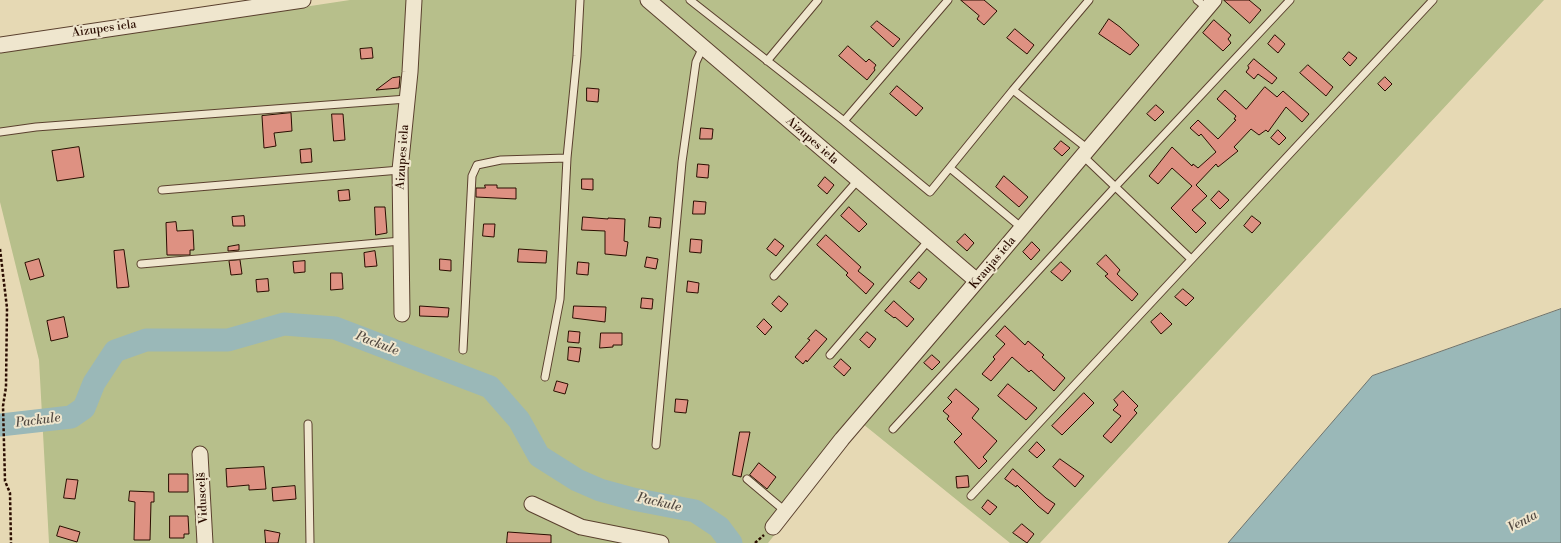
<!DOCTYPE html>
<meta charset="utf-8">
<style>
body{margin:0}
canvas{display:block;background:#e6d9b4}
</style>
<canvas width="1561" height="543"></canvas>
<script>
const ctx = document.querySelector('canvas').getContext('2d');
ctx.lineJoin = 'round';
function fillPath(path, color) {
  ctx.fillStyle = color;
  ctx.fill(path, 'evenodd');
}
function trace(path, color, width, dash) {
  ctx.strokeStyle = color;
  ctx.lineWidth = width;
  ctx.lineCap = dash ? 'butt' : 'round';
  ctx.setLineDash(dash || []);
  ctx.stroke(path);
}
function write(font, color, halo, rows, align = 'center') {
  ctx.font = font + ' "Libre Bodoni",serif';
  ctx.lineWidth = 4;
  ctx.setLineDash([]);
  ctx.textBaseline = 'middle';
  ctx.strokeStyle = halo;
  ctx.fillStyle = color;
  for (const [text, x, y, turn = 0] of rows) {
    ctx.save();
    ctx.translate(x, y);
    ctx.rotate((+turn || 0) * Math.PI / 180);
    ctx.textAlign = isNaN(turn) ? turn : align;
    if (halo) ctx.strokeText(text, 0, 0);
    ctx.fillText(text, 0, 0);
    ctx.restore();
  }
}
const green = new Path2D(`
 M350,0h1194l-504,543h-30l-147,-119 -95,119h-719l-10,-183 -39,-158v-149z`);
const water = new Path2D(`
 M1561,309v234h-333l144,-167z`);
const river = new Path2D(`
 M0,425l71,-8 13,-9 10,-25 21,-32 31,-11h82l56,-16 51,4 155,59 29,33 20,36 38,24 23,10 33,9 62,12 24,16 12,16`);
const building = new Path2D(`
 M961,0h23l13,11 -13,14 -7,-6 2,-3z
 M1224,0h25l12,10 -11,13z
 M1109,19l11,8 19,18 -9,10 -31,-21z
 M1214,20l17,15 -3,4 3,4 -8,8 -20,-18z
 M877,21l23,18 -7,8 -22,-20z
 M1015,29l19,16 -7,9 -20,-16z
 M1275,35l10,9 -7,9 -10,-9z
 M848,46l18,16 3,-3 7,6 -2,3 1,2 -8,10 -28,-24z
 M372,48l1,10 -12,1 -1,-10z
 M1349,52l8,6 -7,8 -7,-7z
 M1254,59l23,19 -5,6 -14,-10 -4,5 -8,-7 3,-4 -1,-2z
 M1308,65l25,22 -7,9 -26,-23z
 M400,77l-1,11 -23,2 16,-12z
 M1385,77l7,7 -7,7 -7,-7z
 M897,86l26,22 -7,8 -26,-22z
 M1265,87l12,10 6,-6 26,23 -7,8 -16,-15 -18,25 -2,-2 -7,5 -8,-6 -17,18 4,4 -20,16 -2,-3 -20,21 11,11 -15,14 14,13 -10,10 -25,-25 21,-22 -20,-18 -14,16 -9,-8 23,-29 20,19 1,-2 5,4 18,-16 -15,-18 -2,2 -9,-8 8,-8 20,19 18,-19 -2,-1 2,-3 -19,-17 8,-9 21,19z
 M587,88l12,1 -1,13 -11,-1z
 M1156,105l8,7 -9,9 -8,-7z
 M291,113l1,18 -18,2 2,13 -12,2 -2,-32z
 M332,114h11l2,26 -11,1z
 M701,128l12,1 -1,10h-12z
 M1278,130l8,8 -7,7 -8,-7z
 M1061,141l9,7 -8,8 -8,-7z
 M79,147l5,30 -27,4 -5,-30z
 M311,149l1,13 -11,1 -1,-13z
 M698,164l11,1 -1,13 -11,-1z
 M1004,176l24,21 -9,10 -23,-20z
 M825,177l9,8 -7,9 -9,-8z
 M582,179h11v11l-11,-1z
 M485,185h12v3h19v11l-40,-2v-9h9z
 M349,190l1,10 -11,1 -1,-10z
 M1219,191l10,9 -9,9 -9,-9z
 M694,201l12,1 -1,12h-12z
 M375,207h10l2,26 -11,2z
 M849,207l18,17 -8,8 -18,-16z
 M244,216l1,10h-12l-1,-9z
 M1252,216l9,7 -9,10 -8,-7z
 M583,217l25,2v-1l17,1 -1,22 4,1 -2,14 -21,-2v-23l-23,-1z
 M650,217l11,1 -1,10 -11,-1z
 M176,222l1,9 16,-1 1,20h-4v5h-23l-1,-32z
 M484,224h11l-1,13 -11,-1z
 M965,234l9,9 -7,8 -10,-9z
 M826,235l35,32 -3,4 16,13 -8,10 -20,-19 2,-2 -31,-28z
 M691,239l11,1 -1,13 -11,-1z
 M775,239l9,7 -8,10 -9,-7z
 M1032,242l8,8 -9,10 -8,-8z
 M239,245v5l-11,1v-4z
 M519,249l28,2 -1,12 -28,-1z
 M124,250l5,37 -12,1 -3,-37z
 M375,251l2,15 -12,1 -1,-14z
 M1106,255l14,15 -3,4 21,20 -6,7 -27,-25 3,-2 -11,-10z
 M647,257l11,2 -2,10 -11,-2z
 M39,259l5,17 -14,4 -5,-17z
 M440,259l11,1v11l-11,-1z
 M240,260l2,14 -11,1 -2,-14z
 M305,261v11l-11,1 -1,-11z
 M578,262l11,1 -1,12 -11,-1z
 M1061,262l10,9 -9,10 -11,-9z
 M919,272l8,7 -8,10 -9,-7z
 M331,273h11l1,16 -12,1z
 M268,279l1,12 -12,1 -1,-12z
 M688,281l11,2 -1,10 -11,-1z
 M1183,289l11,9 -8,8 -11,-9z
 M779,296l9,8 -7,8 -9,-8z
 M642,298l11,1 -1,10 -11,-1z
 M894,301l20,18 -7,8 -12,-10 -1,1 -9,-7z
 M420,306l29,2 -1,9 -28,-1z
 M574,306l32,1 -1,15 -32,-4z
 M1161,313l11,11 -11,10 -10,-12z
 M64,317l4,20 -17,4 -4,-20z
 M764,319l8,8 -7,8 -8,-8z
 M1005,326l20,19 3,-4 16,14 -2,2 23,21 -11,13 -23,-21 -2,2 -17,-15 -21,24 -9,-7 13,-15 -2,-2 12,-13 -9,-8z
 M816,330l11,9 -20,23 -1,-2 -3,4 -8,-7 15,-17 -2,-1z
 M569,331l11,1 -1,11 -11,-1z
 M867,332l9,7 -7,9 -9,-8z
 M601,333h21v12h-9v2l-13,1z
 M569,347l12,1 -2,14 -11,-2z
 M932,355l8,7 -8,8 -8,-7z
 M841,359l10,9 -7,8 -10,-9z
 M557,381l11,3 -3,10 -11,-3z
 M1008,384l29,24 -11,12 -28,-24z
 M956,389l23,20 -7,9 25,23 -14,16 4,4 -8,8 -25,-27 8,-8 -15,-15 2,-3 -6,-5 9,-9 -4,-4z
 M1123,391l15,15 -4,4 3,3 -26,30 -8,-7 18,-20 -8,-6 5,-5 -4,-5z
 M1084,393l10,10 -32,32 -10,-9z
 M676,399l12,1 -2,13 -11,-1z
 M740,432h10l-9,45 -8,-2z
 M1037,442l8,8 -8,8 -8,-7z
 M1060,459l24,17 -9,11 -22,-20z
 M759,463l17,14 -9,12 -17,-14z
 M264,467l2,22 -17,1v-5l-22,2 -1,-18z
 M1013,469l33,29 9,6 -7,10 -10,-8 -21,-21 -1,2 -11,-8z
 M169,474h19v18h-19z
 M968,476l1,11 -12,1 -1,-11z
 M67,479l11,1 -3,19 -11,-1z
 M295,486l1,13 -23,2 -1,-13z
 M130,491l24,1v10h-3l-1,38h-16l1,-38 -6,-1z
 M988,500l9,7 -7,8 -8,-7z
 M170,516h18l1,18h-5v4h-14z
 M1022,524l12,10 -7,9 -14,-10z
 M60,526l20,6 -3,10 -20,-6z
 M265,530l15,3 -2,10h-12z
 M508,532l43,3v8h-44z`);
const path = new Path2D(`
 M0,249l7,59 -1,79 -3,19 2,75 5,12 1,50
 M755,543l9,-8`);
const lane = new Path2D(`
 M690,0l154,121
 M948,0l-104,121 86,71 83,-102 75,59
 M1197,0l10,8
 M767,61l51,-61
 M1013,90l76,-90
 M0,132l36,-5 371,-28
 M1083,156l108,103
 M950,168l72,60
 M162,190l238,-20
 M141,264l260,-23
 M774,276l84,-96
 M463,350l9,-174 5,-11 24,-5 66,-2
 M830,355l99,-115
 M545,377l15,-78 7,-141 10,-102 3,-56
 M308,424l2,119
 M893,429l222,-242 175,-187
 M656,445l26,-283 14,-100 7,-15
 M747,479l38,32
 M971,496l462,-496`);
const street = new Path2D(`
 M648,0l329,281
 M0,45l303,-45
 M402,314l-2,-144 10,-98 4,-72
 M200,454l5,89
 M532,504l49,23 80,16
 M773,527l69,-88 135,-158 237,-281`);
const streetNames = [
 ["Aizupes iela",104,29,-8],
 ["Aizupes iela",812,141,41],
 ["Aizupes iela",403,157,-86],
 ["Kraujas iela",993,263,-50],
 ["Vidusceļš",203,498,-93]
];
const waterNames = [
 ["Packule",377,344,21],
 ["Packule",38,421,-7],
 ["Packule",659,503,13],
 ["Venta",1523,522,-28]
];
fillPath(green, '#b7bf8b');
fillPath(water, '#9ab8b8');
trace(water, '#6e746f', 1);
trace(river, '#9ab8b8', 23);
fillPath(building, '#de9182');
trace(building, '#2b0d01', 1);
trace(lane, '#5a402e', 9);
trace(street, '#5a402e', 17);
trace(path, '#2b0d01', 2.5, [3, 2]);
trace(lane, '#efe6ce', 7);
trace(street, '#efe6ce', 15);
write('12px', '#2b0d01', '#efe6ce', streetNames);
write('italic 13px', '#524941', '#efe6ce', waterNames);
</script>
